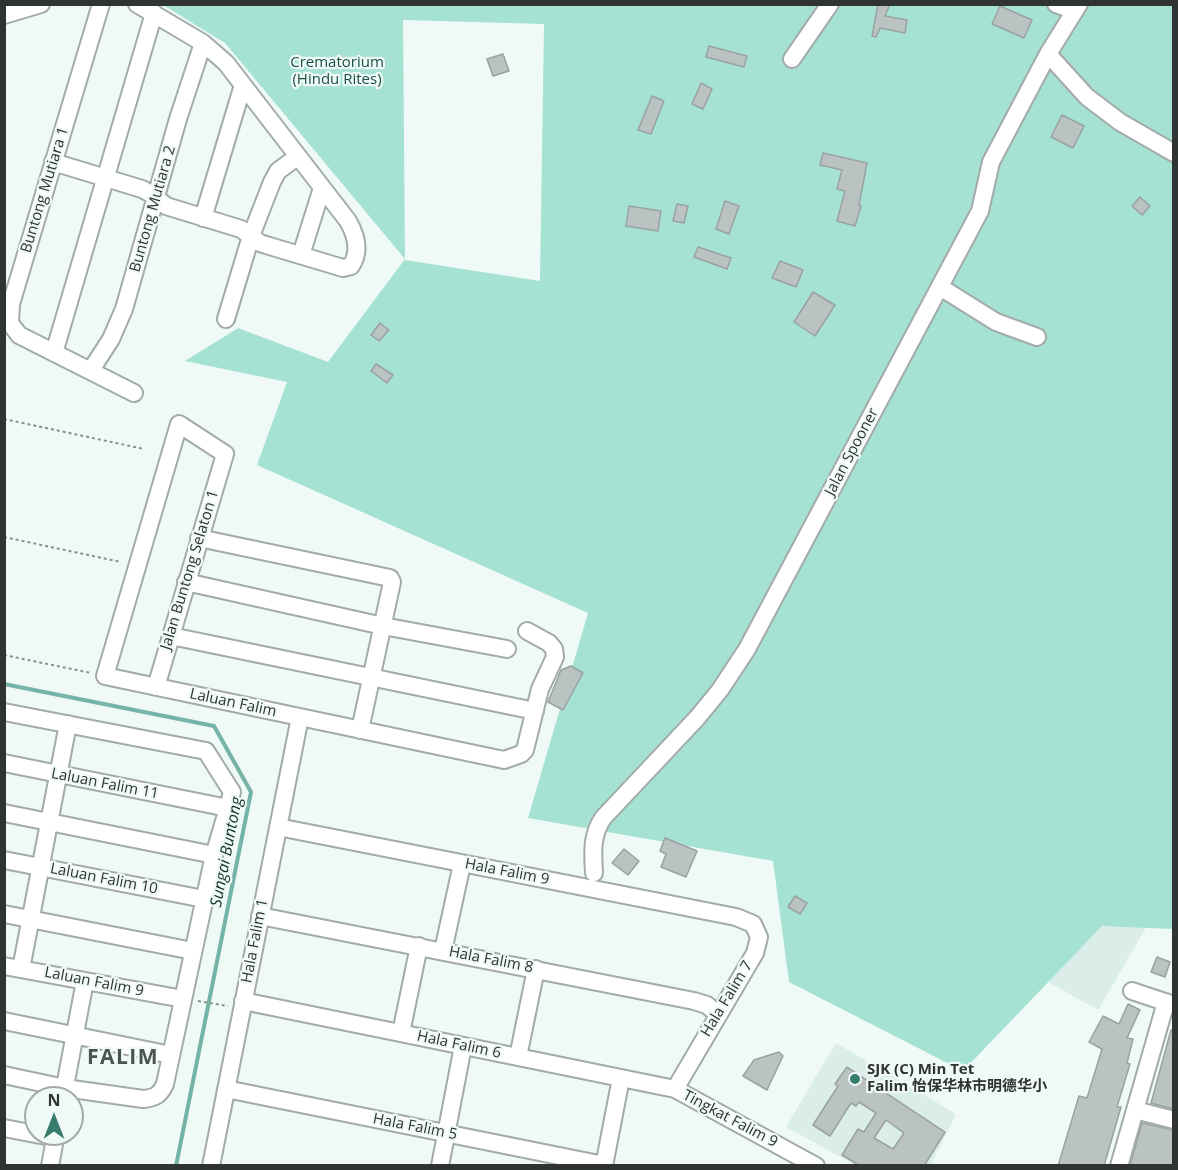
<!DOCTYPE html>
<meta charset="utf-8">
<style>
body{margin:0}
#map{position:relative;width:1178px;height:1170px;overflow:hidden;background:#eff9f6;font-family:"Open Sans",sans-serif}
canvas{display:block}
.frame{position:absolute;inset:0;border:6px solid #2f3332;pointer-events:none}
.north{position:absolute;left:24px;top:1086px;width:60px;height:60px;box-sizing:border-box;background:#eff9f6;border:2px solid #a2aaa8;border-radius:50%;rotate:0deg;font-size:16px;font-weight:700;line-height:24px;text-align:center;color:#2f3332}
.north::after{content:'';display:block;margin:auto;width:21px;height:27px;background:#387c6e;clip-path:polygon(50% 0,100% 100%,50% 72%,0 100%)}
</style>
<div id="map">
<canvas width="1178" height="1170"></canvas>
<div class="frame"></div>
<div class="north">N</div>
</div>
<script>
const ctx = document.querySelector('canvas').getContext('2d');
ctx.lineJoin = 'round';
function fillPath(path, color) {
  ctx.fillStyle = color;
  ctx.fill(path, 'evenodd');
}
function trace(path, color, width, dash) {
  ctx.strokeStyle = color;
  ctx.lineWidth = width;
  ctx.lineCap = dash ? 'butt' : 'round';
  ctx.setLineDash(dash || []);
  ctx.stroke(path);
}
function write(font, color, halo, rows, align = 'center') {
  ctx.font = font + ' "Open Sans","Noto Sans SC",sans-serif';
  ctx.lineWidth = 4.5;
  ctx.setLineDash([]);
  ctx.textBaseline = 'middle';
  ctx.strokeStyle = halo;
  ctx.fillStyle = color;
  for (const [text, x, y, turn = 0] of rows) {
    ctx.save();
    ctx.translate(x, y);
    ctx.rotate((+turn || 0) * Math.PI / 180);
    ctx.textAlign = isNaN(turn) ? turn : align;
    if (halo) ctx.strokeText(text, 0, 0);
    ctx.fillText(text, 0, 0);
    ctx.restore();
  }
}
const built = new Path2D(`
 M1137,813l36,68 -75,129 -57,-32z
 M836,1043l120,71 -25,51h-76l-69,-38z`);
const green = new Path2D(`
 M163,5h1010v924l-71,-3 -139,145 -174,-89 -16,-121 -245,-43 60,-205 -331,-148 30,-83 -102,-21 53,-33 90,34 77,-103 -180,-216zM403,20l141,4 -4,257 -135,-21z`);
const stream = new Path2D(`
 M4,684l210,42 37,66 -75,374`);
const building = new Path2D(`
 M878,4h12l-5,12 22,4 -2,13 -25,-5 -4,9 -4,-1z
 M1000,6l32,14 -8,18 -32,-14z
 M709,46l38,10 -3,11 -38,-10z
 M503,54l6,17 -16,5 -6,-17z
 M701,83l11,6 -9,20 -11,-5z
 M652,96l12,5 -13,33 -13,-4z
 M1062,115l22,11 -11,22 -22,-11z
 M823,153l44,10 -8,42 2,1 -6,20 -18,-5 8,-30 -8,-2 5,-19 -22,-5z
 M1140,197l10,9 -8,9 -10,-9z
 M725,201l14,5 -10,28 -13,-5z
 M677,204l11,2 -4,17 -11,-2z
 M629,206l32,5 -3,20 -32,-5z
 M698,247l33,11 -4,11 -33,-12z
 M780,261l23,9 -7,17 -24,-9z
 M813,292l22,13 -20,31 -21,-14z
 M380,323l9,7 -10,11 -8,-6z
 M376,364l17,11 -6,8 -16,-12z
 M571,666l12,7 -20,37 -15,-8 13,-32z
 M665,838l32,13 -11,26 -25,-10 5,-13 -6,-3z
 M624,849l15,12 -11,14 -16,-12z
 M795,896l12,7 -7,11 -12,-7z
 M1157,957l13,5 -5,15 -14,-5z
 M1128,1004l12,6 -13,28 6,1 -6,24 3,1 -13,43h4l-17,59h-46l21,-70 8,2 15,-49 -13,-7 14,-26 16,8z
 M1171,1030h2v79l-22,-6z
 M779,1052l4,4 -16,34 -24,-14 11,-16z
 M847,1067l98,65 -21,34h-64l-18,-11 16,-26 6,3 12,-19 -17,-11 -3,4 -5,-3 -21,33 -17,-11 25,-39 -3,-2zM886,1120l18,13 -11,16 -19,-11z
 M1142,1123l31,7v36h-43z`);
const path = new Path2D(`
 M4,419l140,30
 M4,537l117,25
 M4,655l87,18
 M198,1001l30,5`);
const minor = new Path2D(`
 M101,4l-90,300 -1,19 9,12 115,58
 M1056,4l19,7
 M4,15l37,-11
 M1048,54l39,43 33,25 54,31
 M792,59l38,-55
 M53,162l89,27 11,6 13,11 75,23 19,14 6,2 77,23 8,-2c10,-15 5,-31 -3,-45l-122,-158 -23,-20 -66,-39
 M203,218l40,-133
 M301,255l21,-67
 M940,287l56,35 41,15
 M226,319l25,-83 21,-54 6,-11 19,-14
 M54,353l100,-340
 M91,370l20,-31 13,-30 54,-190 25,-76
 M199,538l191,40 2,4 -32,148
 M186,582l197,44 124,23
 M171,636l364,75
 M156,687l69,-233 -46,-30 -74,252 399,84 17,-6 4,-4 15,-61 15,-32 -1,-8 -5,-6 -22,-12
 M4,712l202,39 26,41 -4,16
 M4,763l224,45 -14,47 -49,229c-5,11 -10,14 -22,15l-78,-11 -61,-13
 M4,813l210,42
 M278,827l458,90 17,7 6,13 -4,16 -80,136
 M4,860l200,39
 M594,873c-1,-20 -3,-37 9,-55l94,-100 23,-28 27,-41 233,-438 11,-49 57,-108 31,-50
 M4,914l189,37
 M260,916l434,85 13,4 10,9
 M443,951l19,-87
 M4,966l179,33
 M21,969l47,-245
 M1132,991l42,14
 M243,1001l432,88 141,77
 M4,1021l167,34
 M401,1033l18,-87
 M518,1057l18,-88
 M226,1089l378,76
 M63,1097l22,-116
 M1135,1110l39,10
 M4,1128l52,10
 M50,1166l6,-32
 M211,1166l89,-449
 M440,1166l23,-120
 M604,1166l17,-88
 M1119,1166l47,-164`);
const markers = [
 [855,1079,6,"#387c6e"]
];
const parkNames = [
 ["Crematorium",337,63],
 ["(Hindu Rites)",337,80]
];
const streetNames = [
 ["Buntong Mutiara 1",45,190,-73],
 ["Buntong Mutiara 2",153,209,-74],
 ["Jalan Spooner",852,452,-62],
 ["Jalan Buntong Selaton 1",190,570,-73],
 ["Laluan Falim",233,703,12],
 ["Laluan Falim 11",105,784,11],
 ["Hala Falim 9",507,872,11],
 ["Laluan Falim 10",104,879,11],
 ["Hala Falim 1",255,941,-79],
 ["Hala Falim 8",491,960,11],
 ["Laluan Falim 9",94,982,11],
 ["Hala Falim 7",727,999,-59],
 ["Hala Falim 6",459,1045,12],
 ["Tingkat Falim 9",730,1119,28],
 ["Hala Falim 5",415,1127,11]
];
const poiNames = [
 ["SJK (C) Min Tet",867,1070],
 ["Falim 怡保华林市明德华小",867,1087]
];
const waterNames = [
 ["Sungai Buntong",227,852,-79]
];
const districtNames = [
 ["FALIM",123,1058]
];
fillPath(built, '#daede8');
fillPath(green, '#a6e2d4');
trace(stream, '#74b3a5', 4);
fillPath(building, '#bac3c1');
trace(building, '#99a2a0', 1.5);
trace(minor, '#a2aba9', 20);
trace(path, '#8a908e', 2, [3, 3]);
trace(minor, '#fff', 16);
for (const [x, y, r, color] of markers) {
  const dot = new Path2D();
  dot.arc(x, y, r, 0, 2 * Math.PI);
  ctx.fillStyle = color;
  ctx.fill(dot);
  trace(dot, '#eff9f6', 2);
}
write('15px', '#1a5147', '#eff9f6', parkNames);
write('15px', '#2f3332', '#eff9f6', streetNames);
write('bold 15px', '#2f3332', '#eff9f6', poiNames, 'left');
write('italic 16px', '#0f2f29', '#eff9f6', waterNames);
ctx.letterSpacing = '1.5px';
write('bold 21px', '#4b5351', '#eff9f6', districtNames);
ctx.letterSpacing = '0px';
</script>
